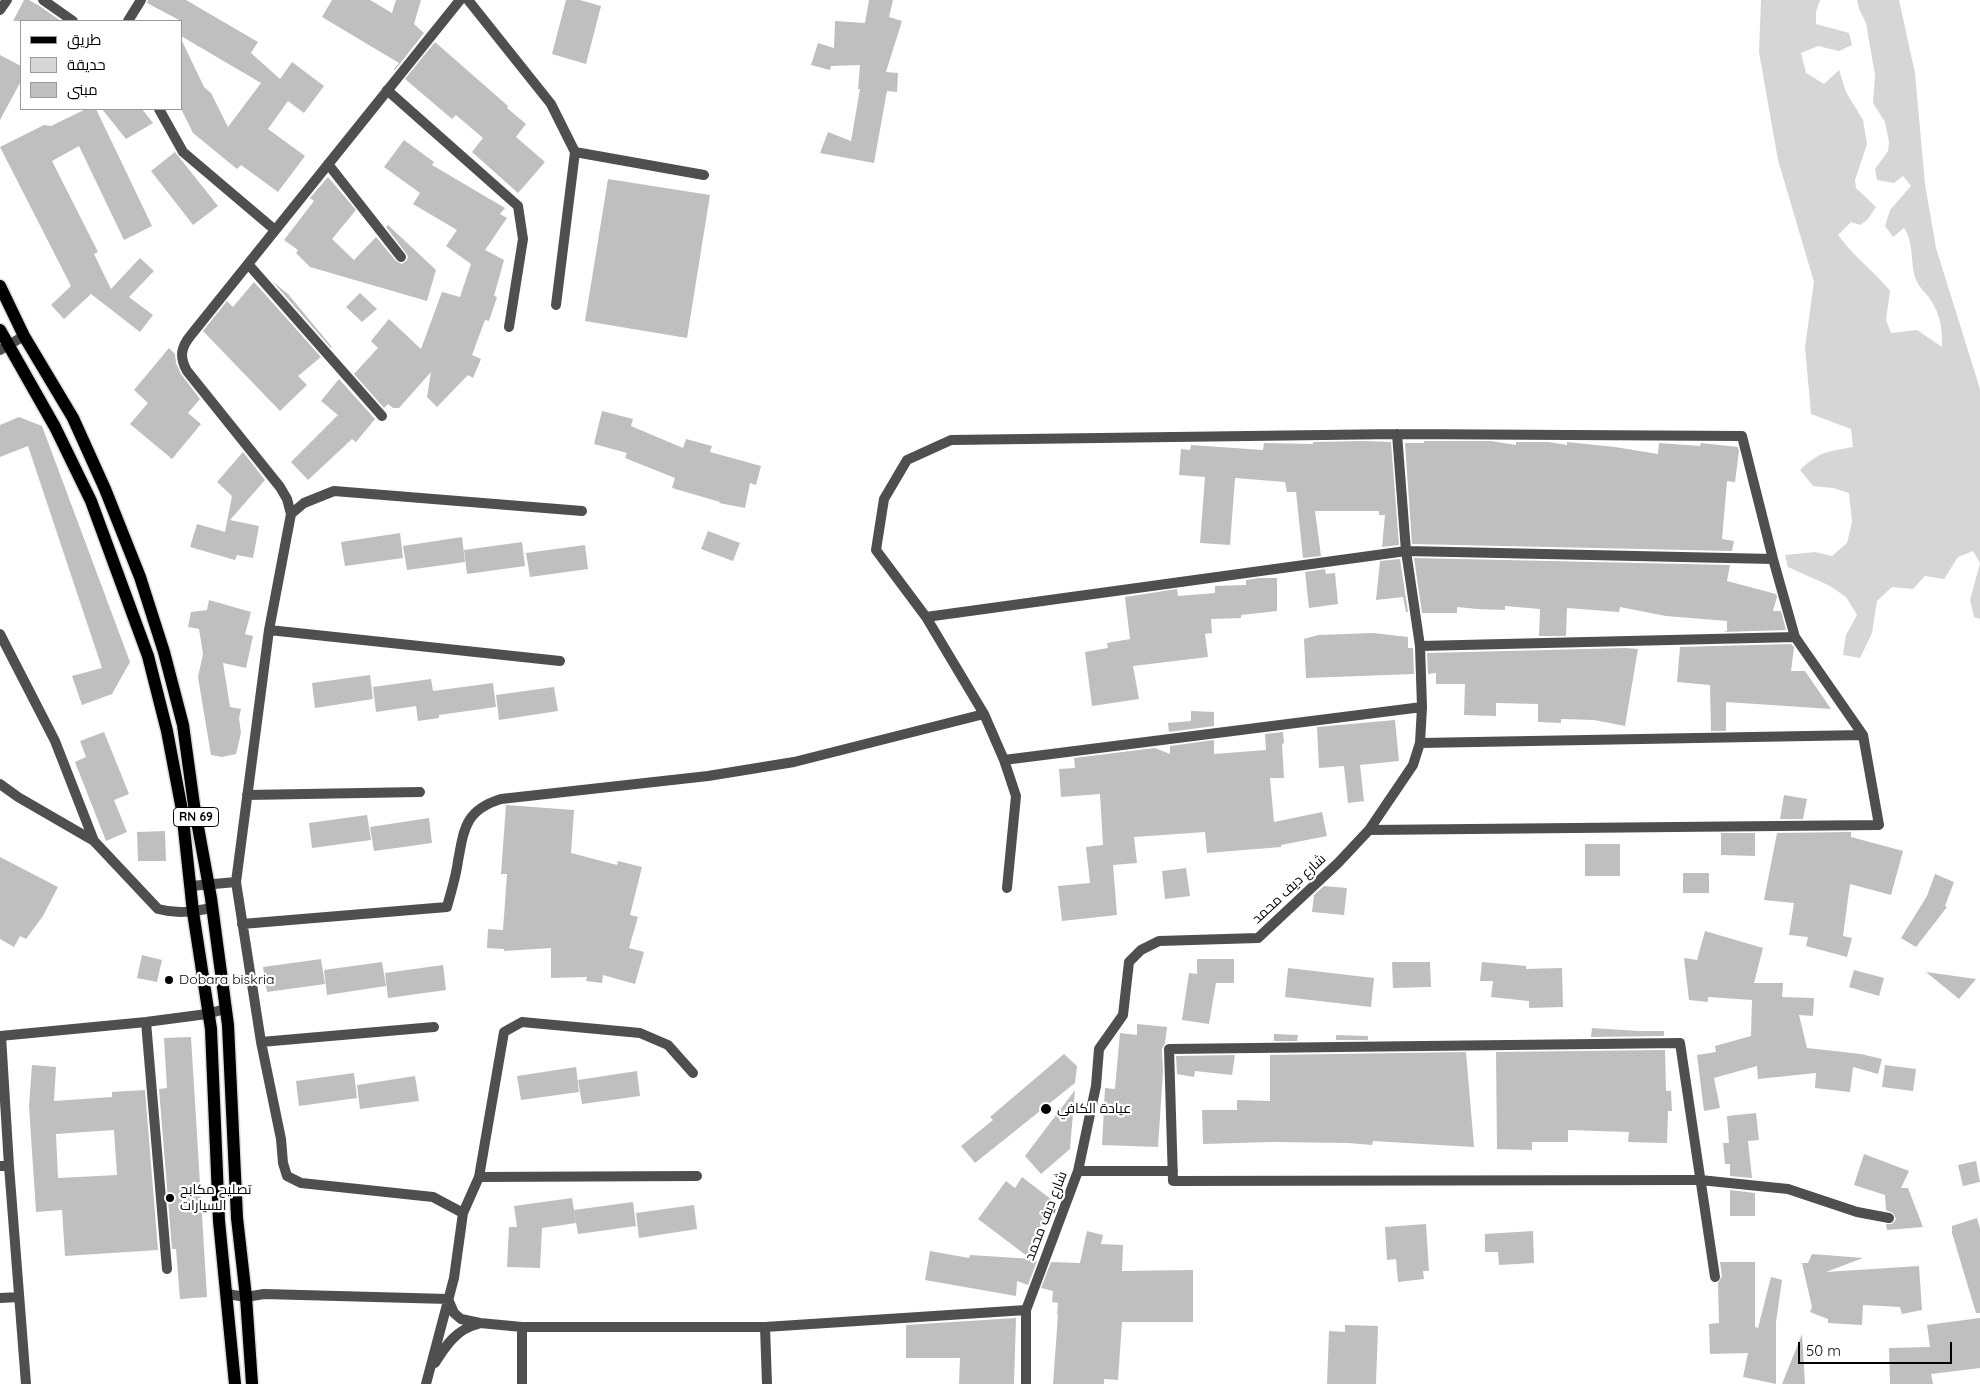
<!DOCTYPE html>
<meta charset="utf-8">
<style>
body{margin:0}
#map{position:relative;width:1980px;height:1384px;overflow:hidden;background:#fff;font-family:Quicksand,Cairo,sans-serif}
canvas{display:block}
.legend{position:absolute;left:20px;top:20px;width:162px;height:90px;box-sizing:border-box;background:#fff;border:1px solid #999;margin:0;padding:6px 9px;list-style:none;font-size:15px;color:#000}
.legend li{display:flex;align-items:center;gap:10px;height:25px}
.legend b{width:25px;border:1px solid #999}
.scale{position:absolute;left:1798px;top:1342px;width:154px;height:22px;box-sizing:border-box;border:2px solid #000;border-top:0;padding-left:6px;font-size:15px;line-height:18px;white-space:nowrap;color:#000;-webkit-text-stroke:4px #fff;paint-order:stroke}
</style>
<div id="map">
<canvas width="1980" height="1384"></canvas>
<ul class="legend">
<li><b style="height:6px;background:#000"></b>طريق</li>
<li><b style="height:14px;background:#d6d6d6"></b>حديقة</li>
<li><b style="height:14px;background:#bfbfbf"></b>مبنى</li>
</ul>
<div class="scale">50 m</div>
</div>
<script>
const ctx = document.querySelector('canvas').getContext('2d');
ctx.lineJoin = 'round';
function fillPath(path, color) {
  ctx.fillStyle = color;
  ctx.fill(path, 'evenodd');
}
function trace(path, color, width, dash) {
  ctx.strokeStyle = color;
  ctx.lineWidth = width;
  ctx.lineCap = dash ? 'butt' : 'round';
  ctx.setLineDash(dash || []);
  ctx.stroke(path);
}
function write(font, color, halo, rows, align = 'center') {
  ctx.font = font + ' Quicksand,Cairo,sans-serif';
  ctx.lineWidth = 4.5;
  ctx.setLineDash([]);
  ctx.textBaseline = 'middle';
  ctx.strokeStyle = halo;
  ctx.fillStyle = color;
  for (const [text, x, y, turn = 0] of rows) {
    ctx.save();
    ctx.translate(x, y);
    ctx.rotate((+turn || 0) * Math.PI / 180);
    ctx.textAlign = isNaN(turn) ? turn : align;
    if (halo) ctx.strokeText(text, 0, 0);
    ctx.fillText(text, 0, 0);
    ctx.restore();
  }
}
const green = new Path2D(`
 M1761,0h59l-4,12v12l33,9 3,12 -13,6 -21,-5 -17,7 5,20 18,11 15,-14 7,22 17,28 4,24 -12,36 1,8 20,19 -8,12 -8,6 -9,-3 -13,13c15,21 36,36 52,56l-4,29 5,13 26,-3 25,17c1,-16 -2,-34 -12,-48 -4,-6 -11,-12 -14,-19 -6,-16 -2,-39 -12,-52l-11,9 -8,-11 5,-16 21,-24 -8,-10 -9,7 -17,-3 -2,-11 13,-18 1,-9 -4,-20 -12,-19 2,-28 -9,-52 -7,-14 -2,-9h42l16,73 10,111 11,64 44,141v174l-7,-12 -15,6 -14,22 -19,-3 -12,13 -21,-2 -15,14 -5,32 -12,25 -17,-3 3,-20 11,-20 -11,-18 -16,-11 -42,-19 -3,-12 30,-3 17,4 15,-13 5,-21 -3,-29 -16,-5 -20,-2 -13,-16c20,-19 27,-18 53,-23l-2,-18 -40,-15 -6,-67 9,-65 -36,-122 -19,-108z
 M1980,563v56l-6,-2 -4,-17z`);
const building = new Path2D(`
 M24,0h5l9,5 23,16h-48z
 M148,0h38l72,42 -7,11 29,26 12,-17 32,24 -20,27 -16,-12 -20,28 37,27 -27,36 -37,-27 -4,4 -44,-36 -12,-24v-70l23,48 7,6 17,34 33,-44 -80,-47v-15l-34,-18z
 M332,0h38l22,13 4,-13h25l-7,24 10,9 -29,37 -1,-1 5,-6 -77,-46z
 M566,0h14l21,6 -15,58 -34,-10z
 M869,0h24l-4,17 13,4 -16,51 12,1 -1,19 -10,-1 -13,72 -54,-10 8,-21 23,9 9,-52h-2l2,-24 -29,1 -1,4 -19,-5 7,-22 16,5 1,-27 30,2z
 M435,42l73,64 -1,2 19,16 -10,13 29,25 -27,31 -46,-41 11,-14 -27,-23 -4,4 -47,-40z
 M0,55l21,11v15l-21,39z
 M86,109h10l56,117 -28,14 -45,-94 -27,15 46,91 -4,2 17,35 29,-31 14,13 -25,26 24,18 -13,17 -49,-38 -27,25 -13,-14 20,-19 -71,-139 44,-22 7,1z
 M102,109h40l11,14 -27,16z
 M404,140l30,22 -2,3 73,43 -5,6 7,4 -22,32 19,10 -10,36 3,1 -8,24 -4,-1 -13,35 9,4 -8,19 -5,-3 -31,32 -10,-10 4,-25 -32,36h-6l-5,-4 -4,4 -30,-34 24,-26 -7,-7 18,-22 32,30 21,-57 18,5 11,-33 -25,-18 11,-16 -44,-26 7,-11 -36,-26z
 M175,152l43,54 -25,19 -10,-13 1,-1 -1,1 -32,-41z
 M328,177l28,33 -24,29 22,21 22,-23 20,24 6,3 5,-4 1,-4 -22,-29 2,-2 48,45 -9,31 -117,-34 -14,-14 2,-3 -14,-10 30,-39 -4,-3z
 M608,179l102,16 -23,143 -102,-17z
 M272,281l16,13 44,53 -1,1z
 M254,282l67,75 -23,19 9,9 -27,26 -77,-80 24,-30 6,6z
 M360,293l17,16 -15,13 -16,-15z
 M169,348l6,6 1,9 5,11 19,25 -12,14 13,11 -29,35 -42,-35 18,-21 -14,-13z
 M339,379l36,40 -19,23 -4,-3 -44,41 -17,-18 47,-47 -17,-14z
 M602,411l31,8 -2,7 52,22 3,-9 26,7 -2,6 51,14 -5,19 -6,-2 -5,25 -26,-5 1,-1 -48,-14 3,-10 -50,-20 2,-5 -33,-9z
 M19,417l23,9 88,236 -18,32 -30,11 -10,-29 30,-8 -74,-222 -28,11v-32z
 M1364,441l27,1 8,103 -17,2 3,-32h-6v-4h-64l6,45 -18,2 -7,-66h-9l-2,-10 -50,-4 -5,67 -30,-2 5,-66 -26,-2 2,-26 9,1 1,-5 72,5 1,-7 49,1v-2z
 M1424,441h67l25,4v-3h32l19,3v-3l48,5 43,7 1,-11 41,3 1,-3 37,4 1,4 -4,31 -8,-1 -5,58 12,2 -2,10 -320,-7 -7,-101h19z
 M243,452l22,28 -35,40 29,6 -6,32 -16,-3 -2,5 -45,-13 7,-23 28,8 7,-36 -15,-14z
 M708,531l32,12 -7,18 -32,-12z
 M400,533l3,25 -58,8 -4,-24z
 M462,537l3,25 -58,8 -4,-24z
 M522,542l3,24 -58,8 -3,-24z
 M585,545l3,24 -58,8 -4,-24z
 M1414,558l316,7 -3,16 49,13 1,3 -4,14h8l5,19 -63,2 4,-1v-10l-61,-5 -46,-9 -1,5 -52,-4 -1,28h-27l1,-27 -35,-3v4l-27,-1 -21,-2v6h-35z
 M1400,559l8,53h-2l-3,-15 -27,3 4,-39z
 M1325,569l1,5 9,-1 3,31 -29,4 -4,-36z
 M1259,578h18v33l-36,4v3l-30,1 1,14 -7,1 3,23 -75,9 6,33 -47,7 -7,-54 23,-4 -1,-5 23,-4 -5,-42 52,-8 1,7 37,-3v-7l31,-1v-5z
 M209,600l42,12 -6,22 8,2 -7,32 -23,-5 7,44 11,2 -2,9 2,15 -5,21 -14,3 -11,-2 -13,-78 5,-23 -4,-25 -11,-2 3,-15 16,-2z
 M1373,633l35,4v11h5l1,26 -108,4 -2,-39 14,-4z
 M1791,644l3,3 -3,24h14l26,38 -105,-7v29h-15l-1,-46 -33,-3 3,-35z
 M1626,648l12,1 -13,77 -31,-6 -33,-1v4l-23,-1v-18l-42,-1v13l-32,-1 1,-31h-29v-11l-8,1 -1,-21z
 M370,675l3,24 -58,9 -3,-25z
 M431,679l2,12 60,-8 3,24 -57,8v3l-21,3 -2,-15 -40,6 -3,-25z
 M554,687l4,24 -59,9 -3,-25z
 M1191,711l23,1v14l-45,6 -1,-9 23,-2z
 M1395,720l4,41 -39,4 4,36 -16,2 -4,-37 -25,2 -2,-41z
 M104,732l25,62 -15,6 13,32 -21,9 -31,-79 11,-5 -6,-16z
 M1283,732l1,11 -2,1 2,34h-14l4,44 48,-10 5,24 -46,9v2l-74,6 -2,-21 -71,5 3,26 -24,2 4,50 -55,6 -4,-35 32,-3 -4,-36 17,-2 -3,-51 -39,3 -2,-28 16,-1 -1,-10 81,-10 15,6v-8l44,-6v14l52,-4 -1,-16z
 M1784,795l23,4 -4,20h-23z
 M506,805l68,5 -3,43 46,12 1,-4 24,6 -12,48 8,2 -9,31 15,4 -9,32 -32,-9 -1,8 -16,-2 1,-4 -36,1v-30l-47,3v-2l-17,-1 1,-19 15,1 4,-56h-6z
 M367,815l4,25 -59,8 -3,-25z
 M429,818l3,25 -58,8 -4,-24z
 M165,831l1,30h-28l-1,-29z
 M1851,832v5l52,14 -12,44 -41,-11 -7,52 9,2 -5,19 -41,-11 2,-9 -19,-2 5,-32 -30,-3 13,-67z
 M1721,833h34v23l-34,-1z
 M1585,844h35v32h-35z
 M0,857l58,30 -15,29 -17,23 -6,-3 -6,11 -14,-8z
 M1186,868l4,28 -25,3 -3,-28z
 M1683,873h26v20h-26z
 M1935,874l19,8 -9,24 2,1 -31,40 -15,-9 26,-42z
 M1324,886l23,2 -3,27 -32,-3 2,-17z
 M1705,931l58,17 -9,35h29l-1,14 32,1 -1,18 -14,-1 8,33 54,6 21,5 -4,15 -25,-7 -3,25 -35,-4 1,-15 -58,6 -1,-13 -43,12 6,30 -16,3 -7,-56 19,-3 -1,-6 36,-10 1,-36 -44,-3v5l-19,-2 -5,-42 13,2z
 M142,955l20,5 -5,22 -20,-4z
 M321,959l4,25 -58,8 -4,-25z
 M1197,959h37v24h-18l-7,41 -27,-4 7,-47 8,1z
 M382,962l4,24 -59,9 -3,-25z
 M1392,962h38l1,25 -38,1z
 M1482,962l44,4v3l36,-1 1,39 -34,1v-7l-38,-4 2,-16h-13z
 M443,965l3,25 -58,8 -3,-25z
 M1288,968l86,10 -3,29 -86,-10z
 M1854,970l30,8 -5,18 -30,-9z
 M1926,972l50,7 -17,20z
 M1137,1024l30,3 -2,16 -3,6 1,23 -5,75 -56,-2 3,-57 10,1 5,-56 17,2z
 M1592,1028l47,3h25v5l-73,1z
 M1274,1034l24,1 -1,6h-23z
 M1336,1035l32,1v4h-32z
 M191,1037l16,260 -27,2 -4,-50h-4l-13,-160 8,-1 -3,-50z
 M1665,1050l1,41h5l1,20h-4l-1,32 -39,-1 1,-10 -61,-2v12h-36v8l-35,-1 -1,-97z
 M1466,1052l8,95 -101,-6 -1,4 -24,-2 -76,-1 -69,2 -1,-34h35v-10l33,1v-46z
 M1064,1054l13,12 -2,17 -100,80 -14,-17 32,-26 -3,-3z
 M1235,1055l-3,20 -37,-4 -1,6 -17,-3 -1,-18z
 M32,1065l24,2 -2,34 58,-4v-5l33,-2 13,160 -93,6 -3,-46 -26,2 -7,-106zM114,1130l3,45 -59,3 -2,-44z
 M1885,1065l31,4 -3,22 -31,-4z
 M576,1067l3,25 -58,8 -4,-24z
 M637,1071l3,25 -58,8 -4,-24z
 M354,1073l3,25 -58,8 -3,-25z
 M415,1076l4,25 -59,8 -3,-24z
 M1075,1090l-5,59 -29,25 -16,-18z
 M1756,1113l3,27 -11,1 4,37 -22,-2v-12h-5l-2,-21h6l-2,-27z
 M1864,1154l45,17 -8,17h7l15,39 -36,3 -1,-6h6l4,-5 -3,-6 -7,-3 -1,-15 -31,-10z
 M1976,1161l4,21 -17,4 -5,-21z
 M1022,1177l34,26 -15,21 -10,35 -53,-40 28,-38 9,7z
 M1730,1190l25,3v23h-25z
 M572,1198l4,25 -34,5 -2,40 -33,-1 2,-40h8l-3,-21z
 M633,1202l3,24 -58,8 -4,-24z
 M694,1205l3,24 -58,9 -3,-25z
 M1977,1218l3,11v84h-4l-24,-80v-7z
 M1426,1224l3,47h-6l1,8 -26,3 -2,-23 -9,1 -2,-33z
 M1087,1231l16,4 -2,9 22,1 -1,26 71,-1v52h-71l-4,58 -14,-1v5h-51l5,-69 -1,-1 1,-11 -6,-1 1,-11 -12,-3 10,-26 29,1z
 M1533,1231l1,32 -35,2 -1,-13h-13v-18z
 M930,1251l39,7 1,-3 63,4v2h4l-9,24 -11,-4 -1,15 -91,-16z
 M1812,1254l51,4 -37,14 93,-6 3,44 -20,4 -2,-7 -37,-2 -1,20 -34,-2v-4l-18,-7 2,-5 -10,-44h6z
 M1720,1262h35v65l3,1 13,-51 11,3 -6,42v62l-33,-7 5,-24 -38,1 -1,-30 10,-1 -1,-40 4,-7z
 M1016,1318l-2,66h-55l1,-26h-54v-33z
 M1980,1318v50l-49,6 2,10h-43l-1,-36 41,-1 -3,-22z
 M1345,1325l33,1 -2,58h-49l2,-53 16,1z
 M1802,1334l3,50h-23z`);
const lane = new Path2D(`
 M387,90l131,116 5,33 -14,88`);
const street = new Path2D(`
 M43,0l30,21
 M460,0l-269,335c-10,12 -12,22 -4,36l93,116 7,12 4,15 -22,116 -33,252 25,160 20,97 2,24 4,13 14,7 132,14 30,16
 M468,0l83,104 24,48
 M0,10l7,-10
 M128,21l13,-21
 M159,109l24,43 92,78
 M328,164l73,93
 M248,264l134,152
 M556,305l19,-153 129,23
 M0,350l24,-14
 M291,514l13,-11 30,-12 248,20
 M926,617l480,-66 367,8
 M269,630l291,31
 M0,634l55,107 39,100
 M1420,646l375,-9
 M1420,743l443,-8
 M1004,760l418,-53
 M0,784l18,13 76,44 64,68c19,5 34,3 53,-1
 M247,795l173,-3
 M191,886l45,-4
 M1007,888l9,-92 -12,-36 -20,-46 -58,-97 -50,-67 8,-51 23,-39 44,-20 446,-6 345,2 31,123 22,78 68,98 16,90 -510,5
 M242,924l205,-17c4,-15 9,-30 11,-46 6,-32 7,-51 43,-62l207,-23 86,-14 190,-48
 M146,1022l21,247
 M0,1036l146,-14 61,-8 18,-5
 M1,1036l8,130
 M261,1042l173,-15
 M0,1166h9l17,218
 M1078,1171h95
 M479,1177l218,-1
 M1715,1277l-35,-234 -511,6 4,132 520,-1h7l88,9 69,23 32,6
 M227,1294l19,3 18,-3 184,5 6,14 7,6 19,4 42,4h243l261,-17v74
 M0,1298l19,-1
 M1026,1310l52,-139 18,-85 3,-37 24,-34 6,-53 12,-12 18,-9 99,-3 80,-75 31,-33 44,-65 7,-22 2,-36 -2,-61 -14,-95 -9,-117
 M765,1327l2,57
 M435,1363c11,-18 22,-34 43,-39
 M426,1384l28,-106 9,-65 16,-36 25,-145 18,-10 118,11 28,12 25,28
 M522,1384v-57`);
const primary = new Path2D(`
 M0,286l24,50 49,82 32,71 35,88 24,75 19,73 11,80 17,93 17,127 9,193 9,79 6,87
 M0,330l55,97 36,74 57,155 19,75 15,79 11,102 18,117 8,192 16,163`);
const markers = [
 [169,980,5,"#000"],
 [1046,1109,6,"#000"],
 [170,1198,5,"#000"]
];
const shields = [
 [196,817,45]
];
const shieldNames = [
 ["RN 69",196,817]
];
const streetNames = [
 ["شارع ديف محمد",1289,889,-43],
 ["شارع ديف محمد",1046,1216,-69]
];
const poiNames = [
 ["Dobara biskria",179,980],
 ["عيادة الكافي",1057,1109],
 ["تصليح مكابح",180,1190],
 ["السيارات",180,1206]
];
fillPath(green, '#d6d6d6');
fillPath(building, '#bfbfbf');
trace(primary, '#dbdbdb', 15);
trace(lane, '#4f4f4f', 10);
trace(street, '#4f4f4f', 10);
trace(primary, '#000', 12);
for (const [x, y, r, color] of markers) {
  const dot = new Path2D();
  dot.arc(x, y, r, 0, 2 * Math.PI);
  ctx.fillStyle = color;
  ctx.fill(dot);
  trace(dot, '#fff', 2);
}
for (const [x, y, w] of shields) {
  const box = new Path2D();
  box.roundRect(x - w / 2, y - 9.5, w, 19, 4);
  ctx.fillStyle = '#fff';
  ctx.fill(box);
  trace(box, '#000', 1);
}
write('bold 12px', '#000', null, shieldNames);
write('14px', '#000', '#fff', streetNames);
write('14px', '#000', '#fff', poiNames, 'left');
</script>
